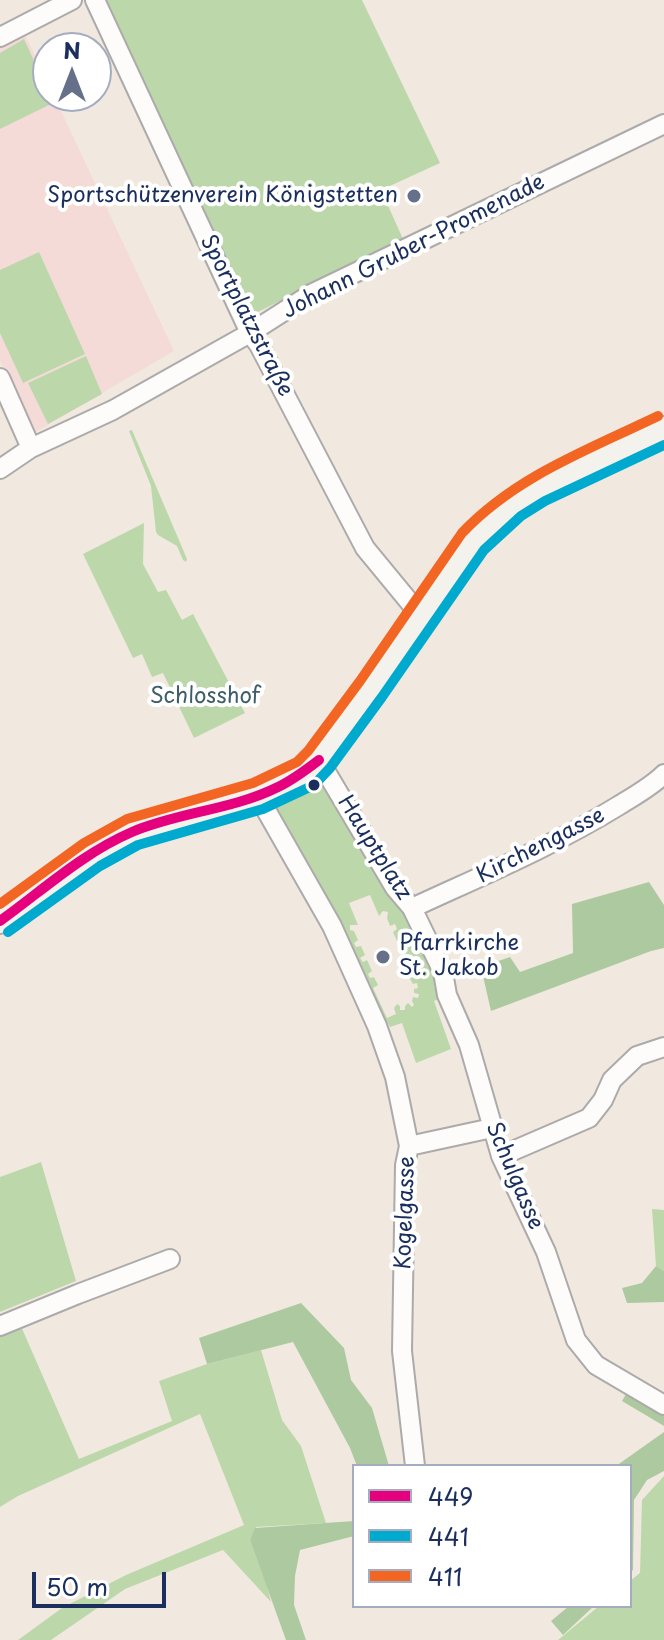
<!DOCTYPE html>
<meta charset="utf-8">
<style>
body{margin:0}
#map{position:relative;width:664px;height:1640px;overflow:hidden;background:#f1e9df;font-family:"Playpen Sans",sans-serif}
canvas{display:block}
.legend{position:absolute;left:352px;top:1464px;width:280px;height:144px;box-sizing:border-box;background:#fff;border:2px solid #a4acbf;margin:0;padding:10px 14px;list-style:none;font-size:24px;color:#1b2f5e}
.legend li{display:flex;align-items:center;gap:16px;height:40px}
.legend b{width:40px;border:2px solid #a4acbf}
.north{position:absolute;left:32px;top:32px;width:80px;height:80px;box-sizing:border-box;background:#fff;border:2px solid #a4acbf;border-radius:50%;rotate:0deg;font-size:22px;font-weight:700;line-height:32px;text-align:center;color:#1b2f5e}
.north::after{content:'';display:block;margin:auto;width:28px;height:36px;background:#66708b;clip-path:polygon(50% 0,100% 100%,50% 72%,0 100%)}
.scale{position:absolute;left:32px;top:1572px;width:134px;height:36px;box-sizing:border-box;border:4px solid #1b2f5e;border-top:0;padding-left:10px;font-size:24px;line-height:28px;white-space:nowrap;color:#1b2f5e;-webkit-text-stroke:6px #fff;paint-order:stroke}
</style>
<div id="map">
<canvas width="664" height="1640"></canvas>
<ul class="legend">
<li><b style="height:10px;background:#e5007d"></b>449</li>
<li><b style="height:10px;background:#00a9ce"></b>441</li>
<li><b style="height:10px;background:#f26522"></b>411</li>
</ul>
<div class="north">N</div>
<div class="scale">50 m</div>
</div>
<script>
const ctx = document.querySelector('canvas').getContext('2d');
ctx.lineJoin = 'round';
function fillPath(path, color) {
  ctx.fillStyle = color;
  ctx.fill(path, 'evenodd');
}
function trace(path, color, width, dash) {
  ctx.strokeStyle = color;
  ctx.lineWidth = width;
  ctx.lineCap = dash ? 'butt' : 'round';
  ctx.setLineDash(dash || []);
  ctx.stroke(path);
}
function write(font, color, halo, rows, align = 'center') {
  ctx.font = font + ' "Playpen Sans",sans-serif';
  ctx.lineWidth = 8;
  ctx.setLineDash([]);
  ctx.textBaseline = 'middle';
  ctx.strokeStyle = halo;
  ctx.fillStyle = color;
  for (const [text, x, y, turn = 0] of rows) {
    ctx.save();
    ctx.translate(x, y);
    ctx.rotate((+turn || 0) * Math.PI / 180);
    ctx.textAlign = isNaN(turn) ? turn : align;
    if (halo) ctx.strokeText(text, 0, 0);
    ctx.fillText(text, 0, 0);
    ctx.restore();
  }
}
const built = new Path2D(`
 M21,26l27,57v13h6l120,255 -140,82 -34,-72v-323z`);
const green = new Path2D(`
 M104,0h258l78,163 -59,27 22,49 -153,77z
 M24,39l24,52v5h2l3,7 -53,26v-76z
 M39,252l46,102 -62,29 -23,-50v-63z
 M86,356l16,38 -54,30 -20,-41z
 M132,430l55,129 -1,3 -3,-2 -6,-14 -19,-11 -2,-3 -5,-46 -22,-55z
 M144,523l-1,41 15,28 8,-2 16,30 11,-6 52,99 -51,25 -31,-65 -11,4 -10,-23 -9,4 -50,-104z
 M319,760l76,128 52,107 -13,6 17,48 -35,14 -14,-40 -12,4 -3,-5 -10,4 -119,-230zM370,895l9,21 4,-5 5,1 -1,6 3,8 5,-2 2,5 -4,3 4,9 5,-1 1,4 -4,3 5,11 5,-2 1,5 -3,2 4,8 3,-1 2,3 -7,4 4,7 4,-1 1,5 -4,1v4l5,1 -1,4 -5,-1 -1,4 2,4 -2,2 -4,-4 -3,3v4h-5v-4l-3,-2 -3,4 2,6 -9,4 -14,-30 5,-3 -4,-8 -4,1 -2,-4 4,-3 -5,-11 -4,2 -3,-4 5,-3 -4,-9 -5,1 -2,-4 4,-3 -4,-9 -4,-1v-5h8l-9,-22z
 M41,1162l35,119 -76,31v-135z
 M652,1209l12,1v61l-8,-5z
 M20,1324l59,135 93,-38 -13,-40 48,-17 54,-14 21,70 19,26 25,77 -70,4 -6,13 17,46 4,16 -48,-52 -98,39 -74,51h-33l44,-32 64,-33 118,-50 -44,-111 -182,82 -18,11v-174z
 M664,1476v164h-106l41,-34h31v-25l10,-8 2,-73z`);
const forest = new Path2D(`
 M649,882l15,23v43l-13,3 -160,60 -10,-44 29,-10 10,15 53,-19 -1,-49z
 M656,1266l8,5v31l-37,1 -5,-15 20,-5z
 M301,1303l43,45 7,32 21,28 17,58h-32l-7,-18 -57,-106 -86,22 -8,-26z
 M626,1394l38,8v24l-42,-25z
 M664,1432v39l-17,9 -13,20 -1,70 -3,2v-106h-14z
 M354,1521v15l-54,14 -5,26 -1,29 12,35h-20l-36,-100 5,-12z
 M569,1606h25l-31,29 -12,-14z`);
const street = new Path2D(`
 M95,0l155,333 9,12 106,203 56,68
 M0,37l72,-37
 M0,378l31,70
 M0,469l31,-21 82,-38 137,-77 61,-39 353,-170
 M319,760l76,128 17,20 31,64 4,23 22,50 32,111 45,96 30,88 20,25 68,40
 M258,796l74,130 45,100 18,51 14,69 -4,19 -3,186 13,115
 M412,908c69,-32 141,-62 206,-102 16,-10 33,-19 46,-32
 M409,1146l83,-18
 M501,1156l88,-38 14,-18 9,-20 25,-24 27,-9
 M0,1326l78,-32 92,-35`);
const secondary = new Path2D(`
 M0,921l92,-67 40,-22 29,-9 97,-27 47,-22 14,-14 52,-71 79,-116 23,-32 19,-19 21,-17 25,-16 126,-60`);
const bus1 = new Path2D(`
 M0,921c43,-31 83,-68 132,-89 47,-20 100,-22 146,-45 15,-7 28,-17 41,-27`);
const bus2 = new Path2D(`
 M8,932l92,-66 38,-21 125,-36 51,-24 16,-17 52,-71 102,-147 37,-34 24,-15 119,-56`);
const bus3 = new Path2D(`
 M0,904l84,-61 43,-24 126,-36 44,-21 11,-11 52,-70 102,-148c54,-57 126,-83 196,-117`);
const markers = [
 [414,196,8,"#66708b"],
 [314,785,7,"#1b2f5e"],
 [383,957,8,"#66708b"]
];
const poiNames = [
 ["Sportschützenverein Königstetten",398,196],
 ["Pfarrkirche",399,944,"left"],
 ["St. Jakob",399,969,"left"]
];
const streetNames = [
 ["Johann Gruber-Promenade",414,247,-27],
 ["Sportplatzstraße",246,316,63],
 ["Kirchengasse",541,846,-27],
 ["Hauptplatz",374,848,58],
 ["Schulgasse",514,1176,67],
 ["Kogelgasse",406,1213,-88]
];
const parkNames = [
 ["Schlosshof",205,697]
];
fillPath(built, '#f4dbd8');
fillPath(green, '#bcd8aa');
fillPath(forest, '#acc9a0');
trace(street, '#acaaaa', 22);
trace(secondary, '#acaaaa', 28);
trace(street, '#fdfcfa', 18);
trace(secondary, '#f4f2ec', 24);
trace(bus1, '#e5007d', 10);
trace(bus2, '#00a9ce', 10);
trace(bus3, '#f26522', 10);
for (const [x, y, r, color] of markers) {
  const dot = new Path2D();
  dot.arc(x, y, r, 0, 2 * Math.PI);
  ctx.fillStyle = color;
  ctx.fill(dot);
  trace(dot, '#fff', 3);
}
write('22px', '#1b2f5e', '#fff', poiNames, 'right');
write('22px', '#1b2f5e', '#fff', streetNames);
write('22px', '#3e5e68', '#fff', parkNames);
</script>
